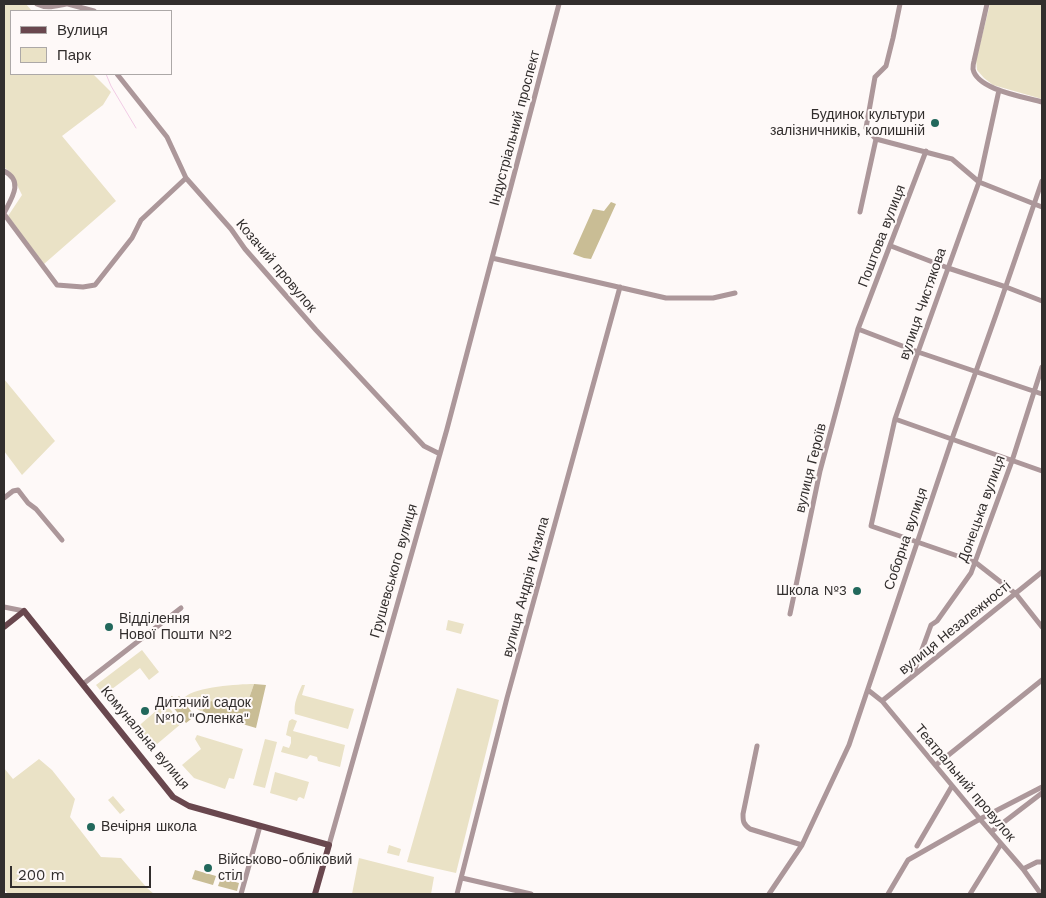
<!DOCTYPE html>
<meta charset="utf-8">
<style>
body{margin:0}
#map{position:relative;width:1046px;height:898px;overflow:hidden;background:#fef9f8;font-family:"Work Sans",sans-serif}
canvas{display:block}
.frame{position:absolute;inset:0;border:5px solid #322e2d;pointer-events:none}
.legend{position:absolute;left:10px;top:10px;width:162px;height:65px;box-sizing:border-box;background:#fef9f8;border:1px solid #aca8a7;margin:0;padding:6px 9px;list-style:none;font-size:15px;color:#322e2d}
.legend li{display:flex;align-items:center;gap:10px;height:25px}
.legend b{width:25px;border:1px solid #aca8a7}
.scale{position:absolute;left:10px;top:866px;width:141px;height:22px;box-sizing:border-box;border:2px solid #322e2d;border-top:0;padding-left:6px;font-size:15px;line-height:18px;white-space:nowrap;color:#322e2d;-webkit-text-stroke:4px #fef9f8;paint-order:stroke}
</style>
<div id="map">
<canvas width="1046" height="898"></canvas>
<div class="frame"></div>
<ul class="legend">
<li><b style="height:6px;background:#69474e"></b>Вулиця</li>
<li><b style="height:14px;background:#eae2c6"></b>Парк</li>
</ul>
<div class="scale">200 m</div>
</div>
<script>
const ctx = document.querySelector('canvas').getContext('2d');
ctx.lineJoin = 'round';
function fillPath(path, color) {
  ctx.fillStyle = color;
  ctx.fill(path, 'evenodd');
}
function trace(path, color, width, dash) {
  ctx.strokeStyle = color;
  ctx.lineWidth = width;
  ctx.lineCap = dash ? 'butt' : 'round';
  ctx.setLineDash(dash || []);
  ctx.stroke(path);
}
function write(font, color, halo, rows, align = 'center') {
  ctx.font = font + ' "Work Sans",sans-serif';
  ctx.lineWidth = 4;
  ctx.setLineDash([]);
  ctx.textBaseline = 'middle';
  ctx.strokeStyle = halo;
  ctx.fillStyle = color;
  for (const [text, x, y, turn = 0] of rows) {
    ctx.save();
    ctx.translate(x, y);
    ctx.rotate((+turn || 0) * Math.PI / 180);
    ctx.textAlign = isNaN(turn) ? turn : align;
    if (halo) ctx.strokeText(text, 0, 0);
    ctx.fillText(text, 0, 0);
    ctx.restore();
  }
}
const green = new Path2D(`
 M4,4h22l6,7h-21v63h82l18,18 -8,13 -41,31 54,65 -72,63 -36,-48 14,-21 -11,-22 -7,-6z
 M990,4h52v95l-49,-14 -9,-7 -7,-8 -1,-10z
 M4,379l51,62 -33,34 -18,-24z
 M448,620l16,4 -3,10 -15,-4z
 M142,650l17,22 -10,8 -9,-12 -36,27 -8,-10z
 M254,684l-7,20 -8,-5 -14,9h-21l-2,4 -8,-5 -9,-10c11,-10 53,-13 69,-13z
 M302,685h3l-3,10 52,14 -6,20 -53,-15c-2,-10 3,-20 7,-29z
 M457,688l42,12 -43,173 -49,-11z
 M165,703l17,20 -32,27 -16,-20z
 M292,719l5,2 -4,10 52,14 -5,22 -22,-6 -1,-4 -7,-2 -3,4 -26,-7 2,-6 6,2 2,-5v-6l-5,-2 3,-14z
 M197,735l46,14 -9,30 -5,-1 -4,11 -31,-11 -12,-13 19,-16 -6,-10z
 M265,739l12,3 -12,46 -12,-3z
 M39,759l13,11 23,29 -5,18 31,40 20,1 26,30 7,6h-146l-4,-5v-121l9,11z
 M275,772l34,10 -5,17 -4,-2 -2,1 -1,3 -27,-8z
 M113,796l12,14 -5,4 -12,-14z
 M389,845l12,4 -2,7 -12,-3z
 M359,858l75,19 -3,17h-79z`);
const forest = new Path2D(`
 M611,202l5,2 -25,55 -7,-1 -11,-4 20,-45 11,2z
 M254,684l12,1 -10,43 -54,-16 2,-4 7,-7 14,7 14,-9 8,5z
 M172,696l3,4 4,-4 16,20 -9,7 -19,-23z
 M195,870l21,6 -3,9 -21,-6z
 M221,878l18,5 -2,8 -19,-5z`);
const stream = new Path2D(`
 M106,74l5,12 25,42`);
const minor = new Path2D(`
 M37,4c10,5 18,2 29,0
 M68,4l26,7
 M987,4l-13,57c-1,3 -1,5 -1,8 4,21 52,28 69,33
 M117,74l50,63 19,41 45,51 14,20 71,81 108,116 16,8
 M999,90l-20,92 -61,170 -23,67 -24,107 104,36 41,32 26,33
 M876,139l76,20 27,23 63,25
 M4,171c20,10 8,27 0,42
 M860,212l16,-73 -10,-11 9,-51 11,-11 7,-28 7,-34
 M4,214l53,71 26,2 12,-2 37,-47 9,-18 45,-42
 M891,246l57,22 58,19 36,14
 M492,258l174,40h47l22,-5
 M858,329l60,23 124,42
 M895,419l147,52
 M4,498l9,-7 5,-1 10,13 8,6 26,31
 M4,607l20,4
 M790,614l30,-143 38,-142 68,-178
 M912,677l19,-52 6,-4 34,-48 4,-11 37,-101 30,-94
 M83,684l98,-76
 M868,690l14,11 97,117 44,51 18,25
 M882,701l160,-129
 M757,746l-14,68c0,7 0,10 7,15l52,16
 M936,765l106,-85
 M991,832l51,-39
 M329,845l118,-416 112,-425
 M917,846l35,-60
 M1023,869l14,-7h5
 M462,878l69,16
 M241,894l19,-68
 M457,894l50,-196 113,-411
 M769,894l33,-49 47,-100 103,-306 45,-127 45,-131
 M888,894l20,-34 72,-41 62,-32
 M970,894l31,-50`);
const major = new Path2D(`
 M4,627l20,-16 149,186 16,9 140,39 -14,49`);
const markers = [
 [935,123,5,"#22685c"],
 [857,591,5,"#22685c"],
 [109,627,5,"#22685c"],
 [145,711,5,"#22685c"],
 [91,827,5,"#22685c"],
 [208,868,5,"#22685c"]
];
const poiNames = [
 ["Будинок культури",925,115,"right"],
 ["залізничників, колишній",925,131,"right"],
 ["Школа №3",847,591,"right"],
 ["Відділення",119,619],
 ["Нової Пошти №2",119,635],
 ["Дитячий садок",155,703],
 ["№10 \"Оленка\"",155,719],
 ["Вечірня школа",101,827],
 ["Військово-обліковий",218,860],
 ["стіл",218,876]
];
const streetNames = [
 ["Індустріальний проспект",515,128,-75],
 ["Поштова вулиця",882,236,-69],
 ["Козачий провулок",276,266,50],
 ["вулиця Чистякова",923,304,-71],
 ["вулиця Героїв",811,468,-76],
 ["Донецька вулиця",982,509,-70],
 ["Соборна вулиця",906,539,-71],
 ["Грушевського вулиця",394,571,-74],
 ["вулиця Андрія Кизила",526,587,-75],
 ["вулиця Незалежності",955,628,-39],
 ["Комунальна вулиця",145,738,50],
 ["Театральний провулок",965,783,50]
];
fillPath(green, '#eae2c6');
fillPath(forest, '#c9bd95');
trace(stream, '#f1cbe5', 1);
trace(minor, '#ac979a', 5);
trace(major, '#69474e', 6);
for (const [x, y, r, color] of markers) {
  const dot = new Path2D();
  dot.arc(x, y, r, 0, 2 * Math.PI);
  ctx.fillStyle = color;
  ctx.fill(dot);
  trace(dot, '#fef9f8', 2);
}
write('14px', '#322e2d', '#fef9f8', poiNames, 'left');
write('14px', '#322e2d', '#fef9f8', streetNames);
</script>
